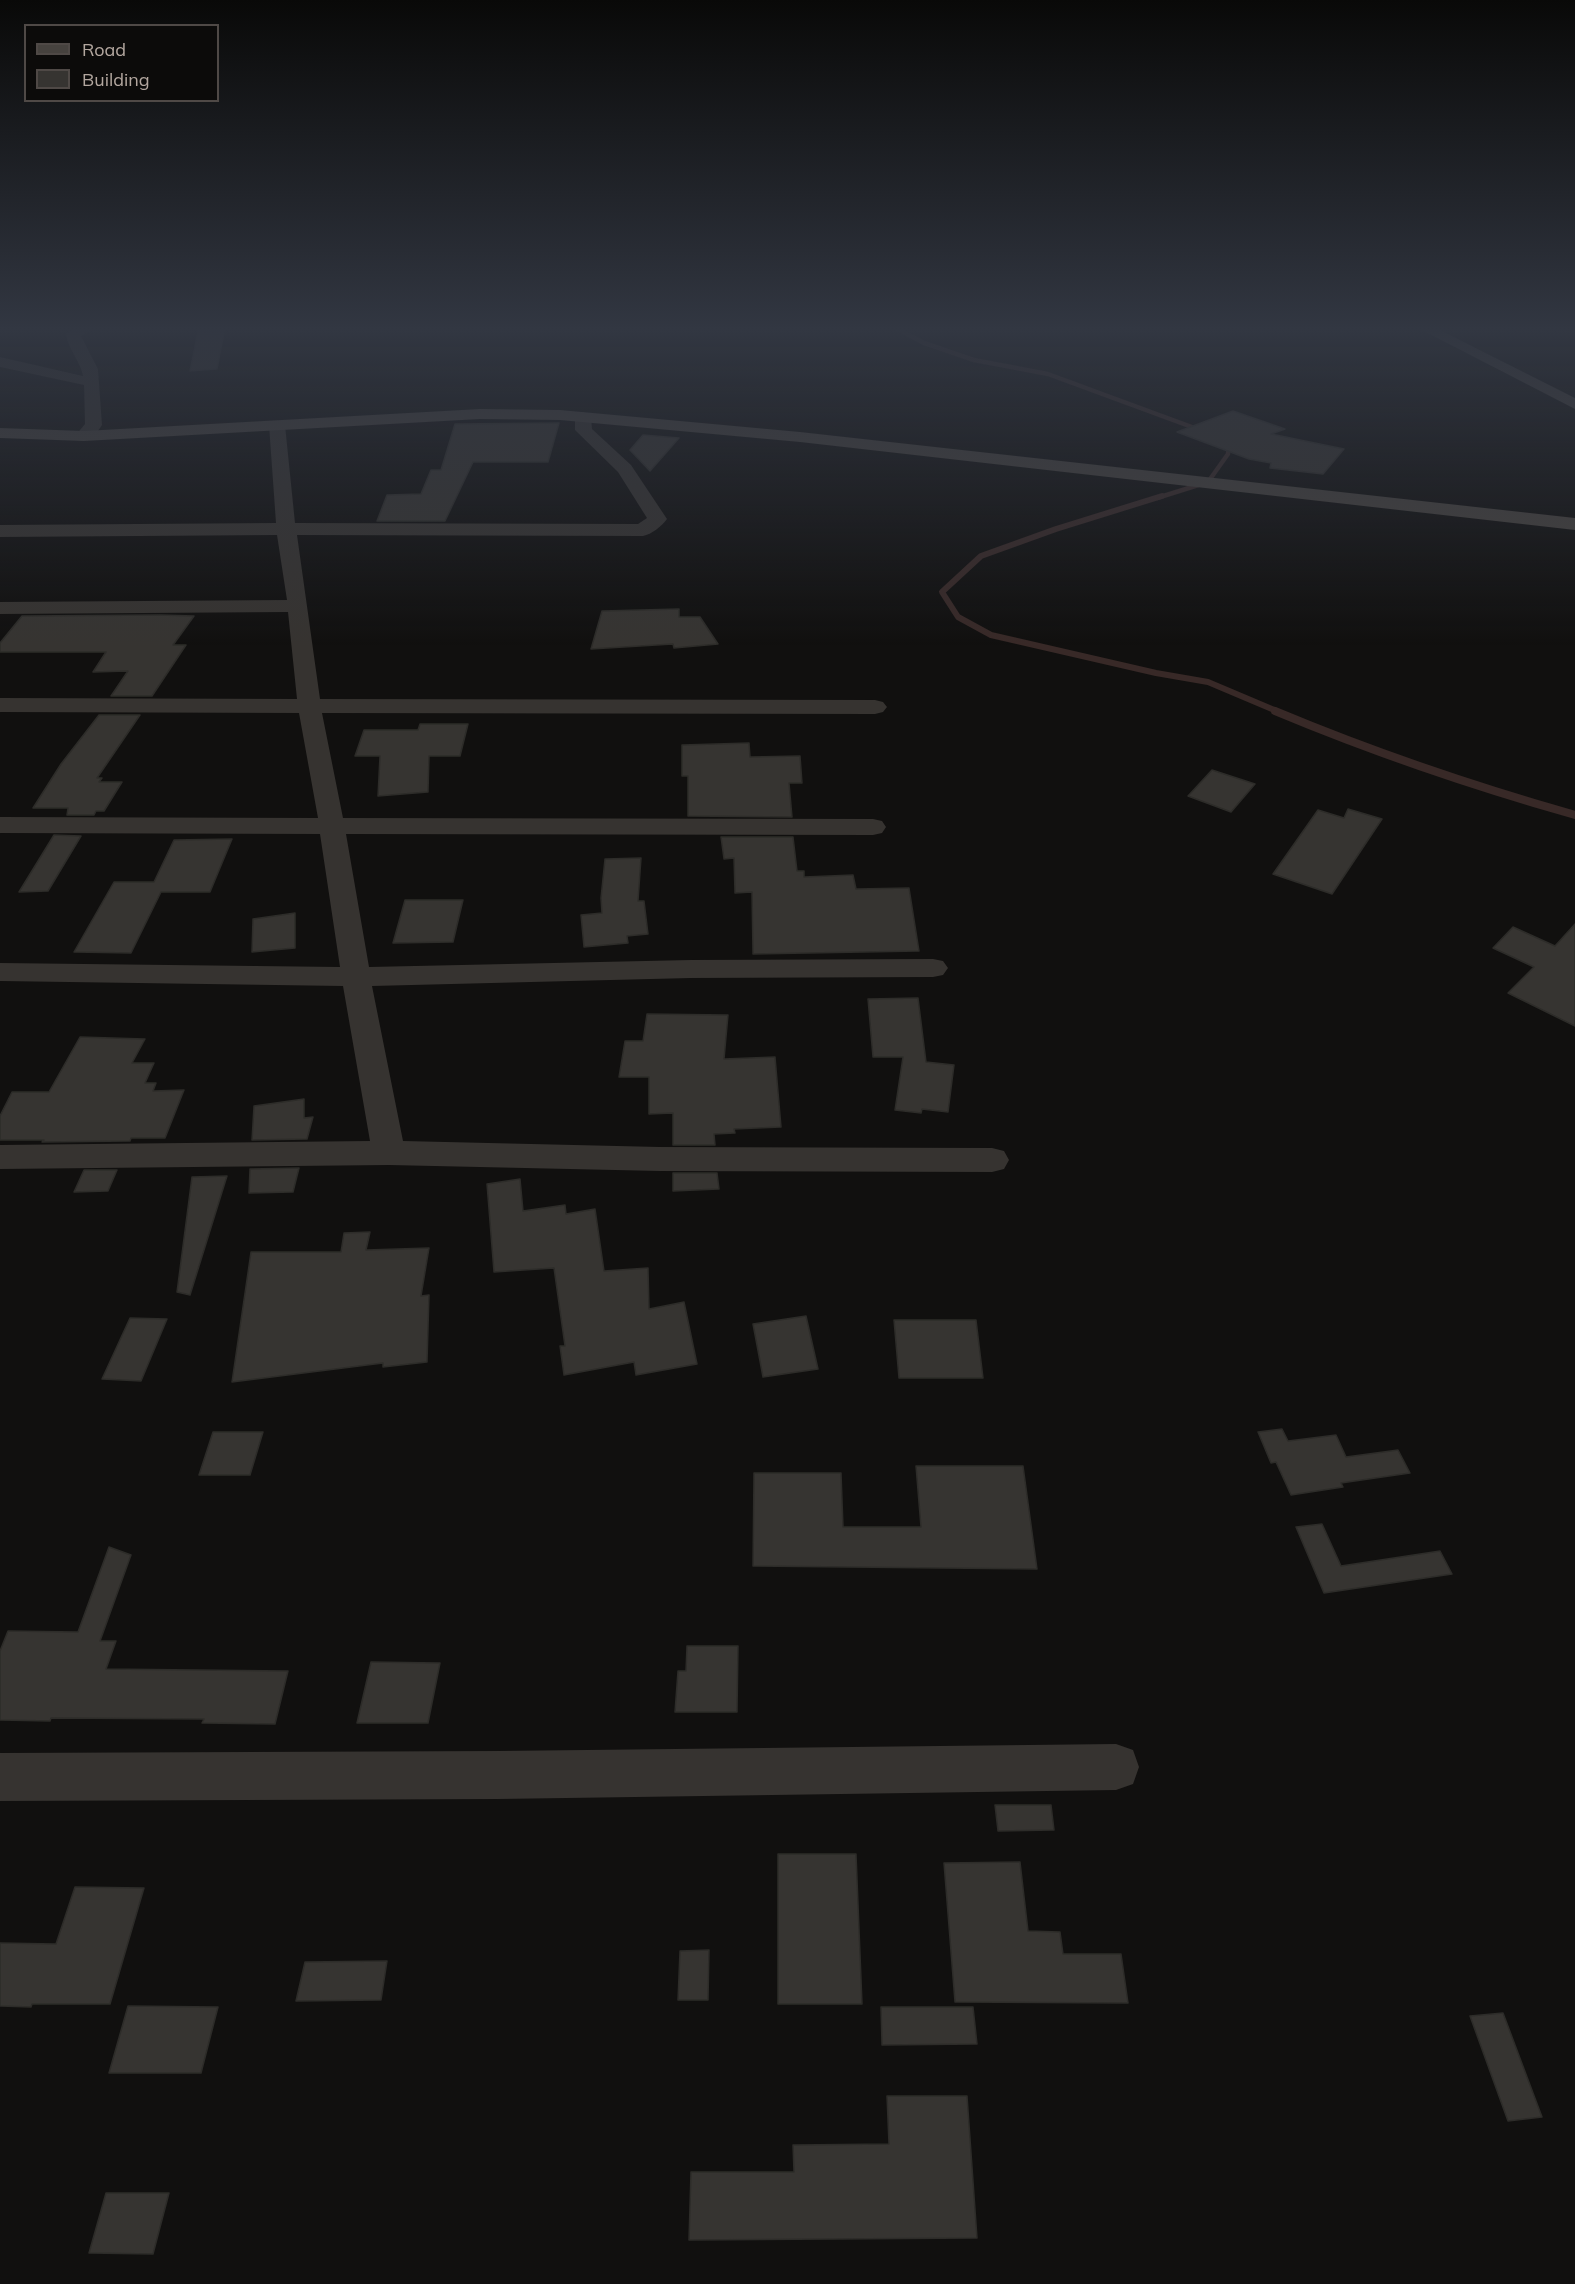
<!DOCTYPE html>
<style>
body{margin:0}
#map{position:relative;width:1575px;height:2284px;overflow:hidden;background:#11100f;font-family:Mulish,sans-serif}
canvas{display:block}
.legend{position:absolute;left:24px;top:24px;width:195px;height:78px;box-sizing:border-box;background:#0c0b0a;border:2px solid #4f4946;margin:0;padding:8px 10px;list-style:none;font-size:18px;color:#b3a79f}
.legend li{display:flex;align-items:center;gap:12px;height:30px}
.legend b{width:30px;border:2px solid #4f4946}
</style>
<div id="map">
<canvas width="1575" height="2284"></canvas>
<ul class="legend">
<li><b style="height:8px;background:#46423e"></b>Road</li>
<li><b style="height:16px;background:#363431"></b>Building</li>
</ul>
</div>
<script>
const ctx = document.querySelector('canvas').getContext('2d');
ctx.lineJoin = 'round';
function trace(path, color, width, dash) {
  ctx.strokeStyle = color;
  ctx.lineWidth = width;
  ctx.lineCap = dash ? 'butt' : 'round';
  ctx.setLineDash(dash || []);
  ctx.stroke(path);
}
function fillPath(path, color) {
  ctx.fillStyle = color;
  ctx.fill(path, 'evenodd');
}
const streamFar2 = new Path2D(`
 M894,327l30,16 50,17 74,14 152,56
 M1157,498l51,-16 20,-28 1,-9 -3,-2`);
const streamFar1 = new Path2D(`
 M1162,496l-106,33 -75,27 -39,36 16,25 33,18 165,38 52,9 71,30`);
const stream = new Path2D(`
 M1275,711c98,41 198,75 300,104`);
const building = new Path2D(`
 M199,327h26l-8,42 -27,2z
 M1233,411l52,18 -14,5 73,15 -21,25 -53,-6 1,-5 -22,-4 -72,-27z
 M559,423l-11,39h-75l-28,59h-68l10,-26 34,-1 10,-24h10l14,-46z
 M643,435l36,3 -29,33 -20,-21z
 M679,609v8h21l18,27 -44,4 -1,-4 -82,5 11,-38z
 M22,616l138,-1 34,1 -21,29h13l-34,51h-41l17,-25 -35,1 13,-20h-106v-9z
 M99,715h41l-43,63h5l-3,4h23l-18,29h-8l-2,4h-27l1,-7h-35l28,-44z
 M420,724h48l-8,32h-31l-1,36 -50,4 2,-40h-25l9,-26h54z
 M749,743l1,14 50,-1 2,27h-13l3,34 -104,-1v-40h-6v-31z
 M1212,770l43,14 -24,28 -43,-16z
 M1348,809l34,10 -50,75 -59,-20 45,-64 26,8z
 M54,835l27,1 -33,55 -29,1z
 M721,837h72l4,34h7v6l49,-2 3,14 53,-1 10,63 -166,3 -1,-62 -17,1 -1,-35 -10,1z
 M232,839l-22,53h-49l-30,61 -57,-1 40,-70h40l20,-42z
 M641,858l-3,43h6l4,33 -21,2 1,7 -44,4 -3,-32 21,-2 -1,-15 4,-39z
 M405,900h58l-10,42 -60,1z
 M295,913v35l-43,4 1,-33z
 M1575,924v102l-67,-33 26,-26 -41,-19 20,-21 42,19z
 M918,998l8,64 28,3 -6,47 -26,-3 -1,4 -26,-3 8,-53h-30l-5,-58z
 M647,1014l81,1 -4,44 51,-2 6,70 -47,2 1,4 -21,1 1,11h-42v-32l-24,1v-37h-30l6,-36h18z
 M80,1037l65,2 -13,24h22l-9,20h11l-3,8 31,-1 -19,48h-34l-1,3 -88,1 2,-2h-44v-24l12,-24h37z
 M304,1099v19l9,-1 -6,22 -55,1 2,-34z
 M299,1168l-6,24 -44,1 1,-24z
 M84,1170h33l-9,21 -34,1z
 M673,1173h44l2,16 -46,2z
 M227,1176l-37,119 -13,-3 15,-115z
 M520,1179l3,32 42,-6 1,9 29,-5 9,62 44,-3 1,41 35,-7 13,62 -61,11 -2,-13 -70,13 -4,-29h5l-11,-78 -60,4 -7,-88z
 M370,1232l-4,18 63,-2 -8,48 8,-1 -2,67 -44,5v-4l-151,19 19,-130h90l3,-19z
 M806,1316l12,53 -55,8 -10,-53z
 M130,1318l37,1 -26,62 -39,-2z
 M894,1320h82l7,58h-84z
 M1282,1429l6,12 48,-6 10,22 52,-7 12,23 -69,10 2,4 -52,8 -15,-33 -5,1 -13,-31z
 M213,1432h50l-13,43h-51z
 M916,1466h107l14,103 -284,-3 1,-93h87l2,54h78z
 M1322,1524l19,42 99,-15 12,23 -128,19 -28,-66z
 M109,1547l22,8 -31,86h16l-10,28 182,2 -13,53 -73,-1 2,-4 -153,-1 -1,3 -50,-1v-69l8,-20 70,1z
 M687,1646h51l-1,66h-62l3,-41h8z
 M371,1662l69,1 -12,60h-71z
 M995,1805h56l3,25 -56,1z
 M778,1854h78l6,150h-84z
 M1020,1862l8,69 32,1 3,22h58l7,49 -173,-1 -11,-139z
 M75,1887l69,1 -34,116h-78l-1,3 -31,-1v-63l56,1z
 M709,1950l-1,50h-30l2,-49z
 M387,1961l-6,39 -85,1 9,-39z
 M128,2006l90,1 -17,66h-92z
 M881,2007h92l4,37 -95,1z
 M1503,2013l39,104 -34,4 -38,-105z
 M887,2096h80l10,142 -288,2 2,-68h103l-1,-27 96,-1z
 M106,2193h63l-16,61 -64,-1z`);
const street = new Path2D(`
 M78,327h19l-16,9 17,33 4,56c-6,9 -12,18 -24,15l-3,-4 10,-12 -1,-39 -84,-18v-10l83,19c-3,-16 -15,-26 -17,-42z
 M583,412l8,5 1,12 39,36 36,54c-6,8 -15,15 -24,17l-346,-1 23,164 555,1 8,2 4,5 -4,5 -8,2 -553,-1 21,105 530,1 9,2 4,6 -4,6 -9,2 -527,-1 23,133 322,-7 242,-1 10,2 5,7 -5,7 -10,2 -242,1 -319,8 31,155 257,6 332,1 12,3 5,9 -5,9 -12,3 -332,-1 -271,-6 -389,4v-24l370,-4 -27,-155 -343,-5v-18l340,4 -20,-133 -320,-1v-16l318,1 -19,-105 -299,-1v-14l297,1 -9,-87 -288,2v-12l287,-2 -10,-65 -277,2v-12l276,-2 -7,-98 2,-4h12l2,4 10,98 343,1 9,-6 -29,-46 -43,-42v-13z
 M1116,1744l17,6 6,17 -6,17 -17,6 -618,9 -498,2v-48l498,-2z`);
const secondary = new Path2D(`
 M1416,327h18l141,71v11z
 M480,409l80,1 240,22 775,86v12l-775,-88 -240,-22 -80,-1 -396,22 -84,-3v-10l84,3z`);
trace(streamFar2, '#382927', 4.5);
trace(streamFar1, '#382927', 6);
trace(stream, '#382927', 8);
fillPath(building, '#363431');
trace(building, '#2d2c29', 1.5);
fillPath(street, '#363330');
fillPath(secondary, '#46423e');
const sky = ctx.createLinearGradient(0, 0, 0, 646);
sky.addColorStop(0, '#090908');
sky.addColorStop(0.51, '#323742');
sky.addColorStop(1, '#32374200');
ctx.fillStyle = sky;
ctx.fillRect(0, 0, 1575, 646);
</script>
